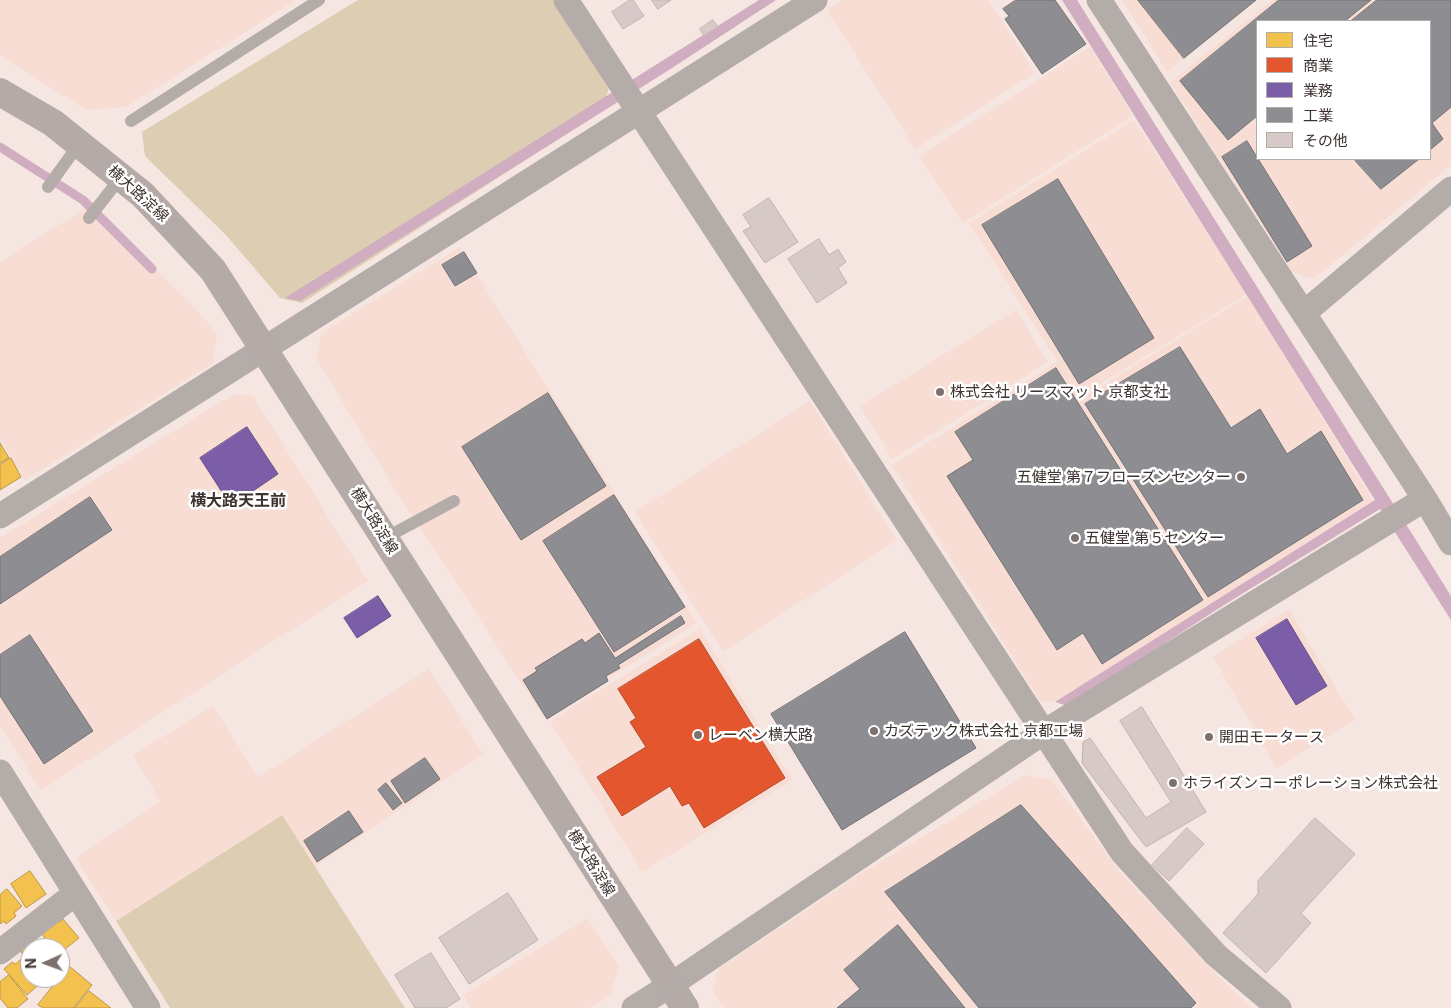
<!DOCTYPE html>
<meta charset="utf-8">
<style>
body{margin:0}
#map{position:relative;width:1451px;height:1008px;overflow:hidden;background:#f5e6e1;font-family:Inter,"Noto Sans JP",sans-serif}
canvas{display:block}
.legend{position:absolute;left:1256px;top:20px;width:175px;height:140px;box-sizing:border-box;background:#fff;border:1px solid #b1adac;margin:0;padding:6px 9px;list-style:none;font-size:15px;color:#3d322f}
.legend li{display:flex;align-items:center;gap:10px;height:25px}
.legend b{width:25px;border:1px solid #b1adac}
.north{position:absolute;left:20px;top:938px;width:50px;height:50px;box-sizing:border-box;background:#fff;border:1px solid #b1adac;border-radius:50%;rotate:268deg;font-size:14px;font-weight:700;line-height:20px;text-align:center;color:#3d322f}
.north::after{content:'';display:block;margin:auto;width:18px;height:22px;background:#7d716d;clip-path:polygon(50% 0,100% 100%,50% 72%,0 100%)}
</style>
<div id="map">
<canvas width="1451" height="1008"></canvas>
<ul class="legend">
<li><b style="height:14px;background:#f2c14e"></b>住宅</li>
<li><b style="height:14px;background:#e4572e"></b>商業</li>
<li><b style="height:14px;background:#7b5ea7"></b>業務</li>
<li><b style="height:14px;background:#8d8d92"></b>工業</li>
<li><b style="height:14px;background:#d6c9c8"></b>その他</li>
</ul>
<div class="north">N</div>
</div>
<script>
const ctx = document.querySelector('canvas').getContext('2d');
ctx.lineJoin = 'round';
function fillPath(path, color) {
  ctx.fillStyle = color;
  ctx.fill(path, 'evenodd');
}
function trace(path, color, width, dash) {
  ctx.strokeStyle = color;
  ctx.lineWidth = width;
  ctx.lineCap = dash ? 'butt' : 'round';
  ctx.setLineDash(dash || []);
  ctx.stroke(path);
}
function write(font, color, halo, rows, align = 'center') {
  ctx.font = font + ' Inter,"Noto Sans JP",sans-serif';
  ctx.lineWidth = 5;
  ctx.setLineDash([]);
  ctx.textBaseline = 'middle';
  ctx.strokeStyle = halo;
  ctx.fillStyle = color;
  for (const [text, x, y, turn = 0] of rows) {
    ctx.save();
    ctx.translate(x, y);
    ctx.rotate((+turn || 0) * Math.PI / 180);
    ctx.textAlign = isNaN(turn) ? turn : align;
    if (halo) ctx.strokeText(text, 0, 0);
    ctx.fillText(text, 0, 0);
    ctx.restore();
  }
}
const built = new Path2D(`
 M0,0h296l-170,107 -40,3 -86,-55z
 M843,0h146l46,73 -120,76 -88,-139z
 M1122,0h136l-91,72z
 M1273,0h178v165l-137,114 -23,-7 -121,-190zM1257,21h173v138h-173z
 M1090,47l43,69 -170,107 -44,-67z
 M1134,120l113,174 -167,102 2,2 166,-102 126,207 -315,198h-19l-148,-236 166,-103 -89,-139z
 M90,205l101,99 26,29 -4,30 -188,117 -25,-41v-177z
 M460,247l88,142 149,234 -153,95 -151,-232 -77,-128 5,-25z
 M1016,310l32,52 -156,97 -32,-53z
 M234,394l19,2 115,185 -327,209 -41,-63v-189z
 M810,401l87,139 -174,112 -88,-140z
 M1289,609l66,111 -79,48 -63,-111z
 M700,629l92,151 -150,92 -92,-151z
 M429,669l54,85 -169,113 -33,-52 -165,106 -40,-63 84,-57 -27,-46 80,-49 45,71z
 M1026,775l26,5 68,92 98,104 34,32h-527l-12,-16 5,-23 147,-98z
 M588,918l31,49 -9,28 -22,13h-117l-8,-13z`);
const green = new Path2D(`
 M358,0h195l56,88 -8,24 -299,191 -22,-5 -54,-63 -81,-79 -3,-24z
 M282,815l123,193h-235l-54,-87z`);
const water = new Path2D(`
 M759,0h17l-107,70 -369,231 -15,-3z
 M1062,0h15l374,596v24l-71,-111 -156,96 -156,101 -13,-4 320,-202z`);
const homes = new Path2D(`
 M0,443l9,15 -9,5z
 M11,458l10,19 -21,13v-25z
 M30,871l16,23 -20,14 -15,-24z
 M7,889l15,17 -8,7 2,3 -10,8 -2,-3 -4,3v-29z
 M58,919l2,3 3,-3 16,19 -19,15v-5h-7l-12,-15z
 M45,940l6,8h-21v15l-9,-11 12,-9 3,4z
 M24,957l6,7v14h12l2,2 -17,15 -23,-26 8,-7 3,2z
 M69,966l23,19 -19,23h-30l-5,-3z
 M9,975l19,24 -11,9h-9l-8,-10v-16z
 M89,991l22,17h-36z`);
const shops = new Path2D(`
 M699,639l86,139 -81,50 -15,-25 -7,3 -12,-20 -48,30 -25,-39 49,-30 -16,-25 6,-4 -18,-29z`);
const offices = new Path2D(`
 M247,427l31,47 -47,32 -31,-48z
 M378,596l13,20 -34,22 -13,-20z
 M1287,619l40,67 -31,19 -40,-67z`);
const industry = new Path2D(`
 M1016,0h39l31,44 -44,30 -37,-55 4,-3 -6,-7z
 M1138,0h118l-72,58z
 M1279,0h92l-26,21h-88v95l-29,24 -48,-59z
 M1377,0h74v107l-19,16 11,16 -13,11v-129h-79z
 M1247,141l65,105 -25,16 -65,-105z
 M1354,159h65l-38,30z
 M1058,179l96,159 -75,46 -97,-159z
 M464,252l13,21 -22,13 -13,-21z
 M1180,347l51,81 29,-19 27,45 34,-23 42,69 -155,97 -123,-193z
 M1056,368l147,232 -101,64 -19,-31 -26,17 -110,-174 26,-16 -18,-28z
 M548,393l58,93 -85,54 -59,-93z
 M614,495l71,112 -71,45 -71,-111z
 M90,497l22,33 -112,74v-47z
 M681,616l4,7 -67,42 2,3 -14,8 2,5 -61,38 -24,-39 14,-9 -2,-3 47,-29 3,4 14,-10 16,25z
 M905,632l71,116 -134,82 -71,-116z
 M30,635l63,96 -49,33 -44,-68v-41z
 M425,758l15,21 -35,24 -14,-22z
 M386,783l16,20 -9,7 -15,-20z
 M1021,805l175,198 -5,5h-212l-94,-116z
 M349,811l14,21 -46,30 -13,-21z
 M898,925l67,83h-128l23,-19 -16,-19z`);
const stream = new Path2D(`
 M0,147l83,53 69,69`);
const building = new Path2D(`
 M630,0h3l11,16 -21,13 -11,-17z
 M652,0h19l-13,9z
 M713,20l5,7 -14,9 -4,-7z
 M769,198l29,44 -33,21 -22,-32 8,-4 -8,-12z
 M819,239l10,16 9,-6 8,13 -8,6 9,15 -30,20 -29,-44z
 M1142,707l64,105 -60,35 -64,-84 1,-21 7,-4 56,80 25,-16 -51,-81z
 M1315,818l40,36 -54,59 10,10 -45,50 -43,-40 35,-39v-13z
 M1187,828l17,16 -35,37 -17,-16z
 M508,893l30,47 -69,44 -30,-46z
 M431,953l29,46 -14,9h-31l-20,-33z`);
const lane = new Path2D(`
 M131,121l188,-121
 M48,187l31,-43
 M89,218l32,-41
 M385,538l69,-37`);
const street = new Path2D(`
 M566,0l556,852 94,103 63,53
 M1099,0l326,499 26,44
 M1304,313l147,-124
 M0,516l815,-516
 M0,772l148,236
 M0,952l76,-59
 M634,1008l35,-22 375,-254 381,-233`);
const secondary = new Path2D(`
 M0,92l53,31 90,72 70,75 472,738`);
const markers = [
 [940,392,5,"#7d716d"],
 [1241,477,5,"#7d716d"],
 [1075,538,5,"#7d716d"],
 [874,731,5,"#7d716d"],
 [698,735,5,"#7d716d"],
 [1209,737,5,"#7d716d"],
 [1173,783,5,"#7d716d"]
];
const streetNames = [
 ["横大路淀線",138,194,42],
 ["横大路淀線",374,521,58],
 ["横大路淀線",591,863,58]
];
const poiNames = [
 ["株式会社 リースマット 京都支社",950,392],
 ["五健堂 第７フローズンセンター",1231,477,"right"],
 ["五健堂 第５センター",1085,538],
 ["カズテック株式会社 京都工場",884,731],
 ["レーベン横大路",708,735],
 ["開田モータース",1219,737],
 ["ホライズンコーポレーション株式会社",1183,783]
];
const neighbourhoodNames = [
 ["横大路天王前",238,501]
];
fillPath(built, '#f8ddd5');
fillPath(green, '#dccdb3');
fillPath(water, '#d1adc2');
fillPath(homes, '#f2c14e');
trace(homes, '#bc9645', 1);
fillPath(shops, '#e4572e');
trace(shops, '#b24c2e', 1);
fillPath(offices, '#7b5ea7');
trace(offices, '#685183', 1);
fillPath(industry, '#8d8d92');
trace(industry, '#757274', 1);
trace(stream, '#d1adc2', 9);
fillPath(building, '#d6c9c8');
trace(building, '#bfb3b2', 1);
trace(lane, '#b3aca9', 12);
trace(street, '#b3aca9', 25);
trace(secondary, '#b4aaa7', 28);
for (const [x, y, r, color] of markers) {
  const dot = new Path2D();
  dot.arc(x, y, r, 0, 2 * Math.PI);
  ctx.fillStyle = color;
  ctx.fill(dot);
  trace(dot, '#fff', 2);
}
write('15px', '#3d322f', '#fff', streetNames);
write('15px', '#3d322f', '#fff', poiNames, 'left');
write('bold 16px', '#3d322f', '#fff', neighbourhoodNames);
</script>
